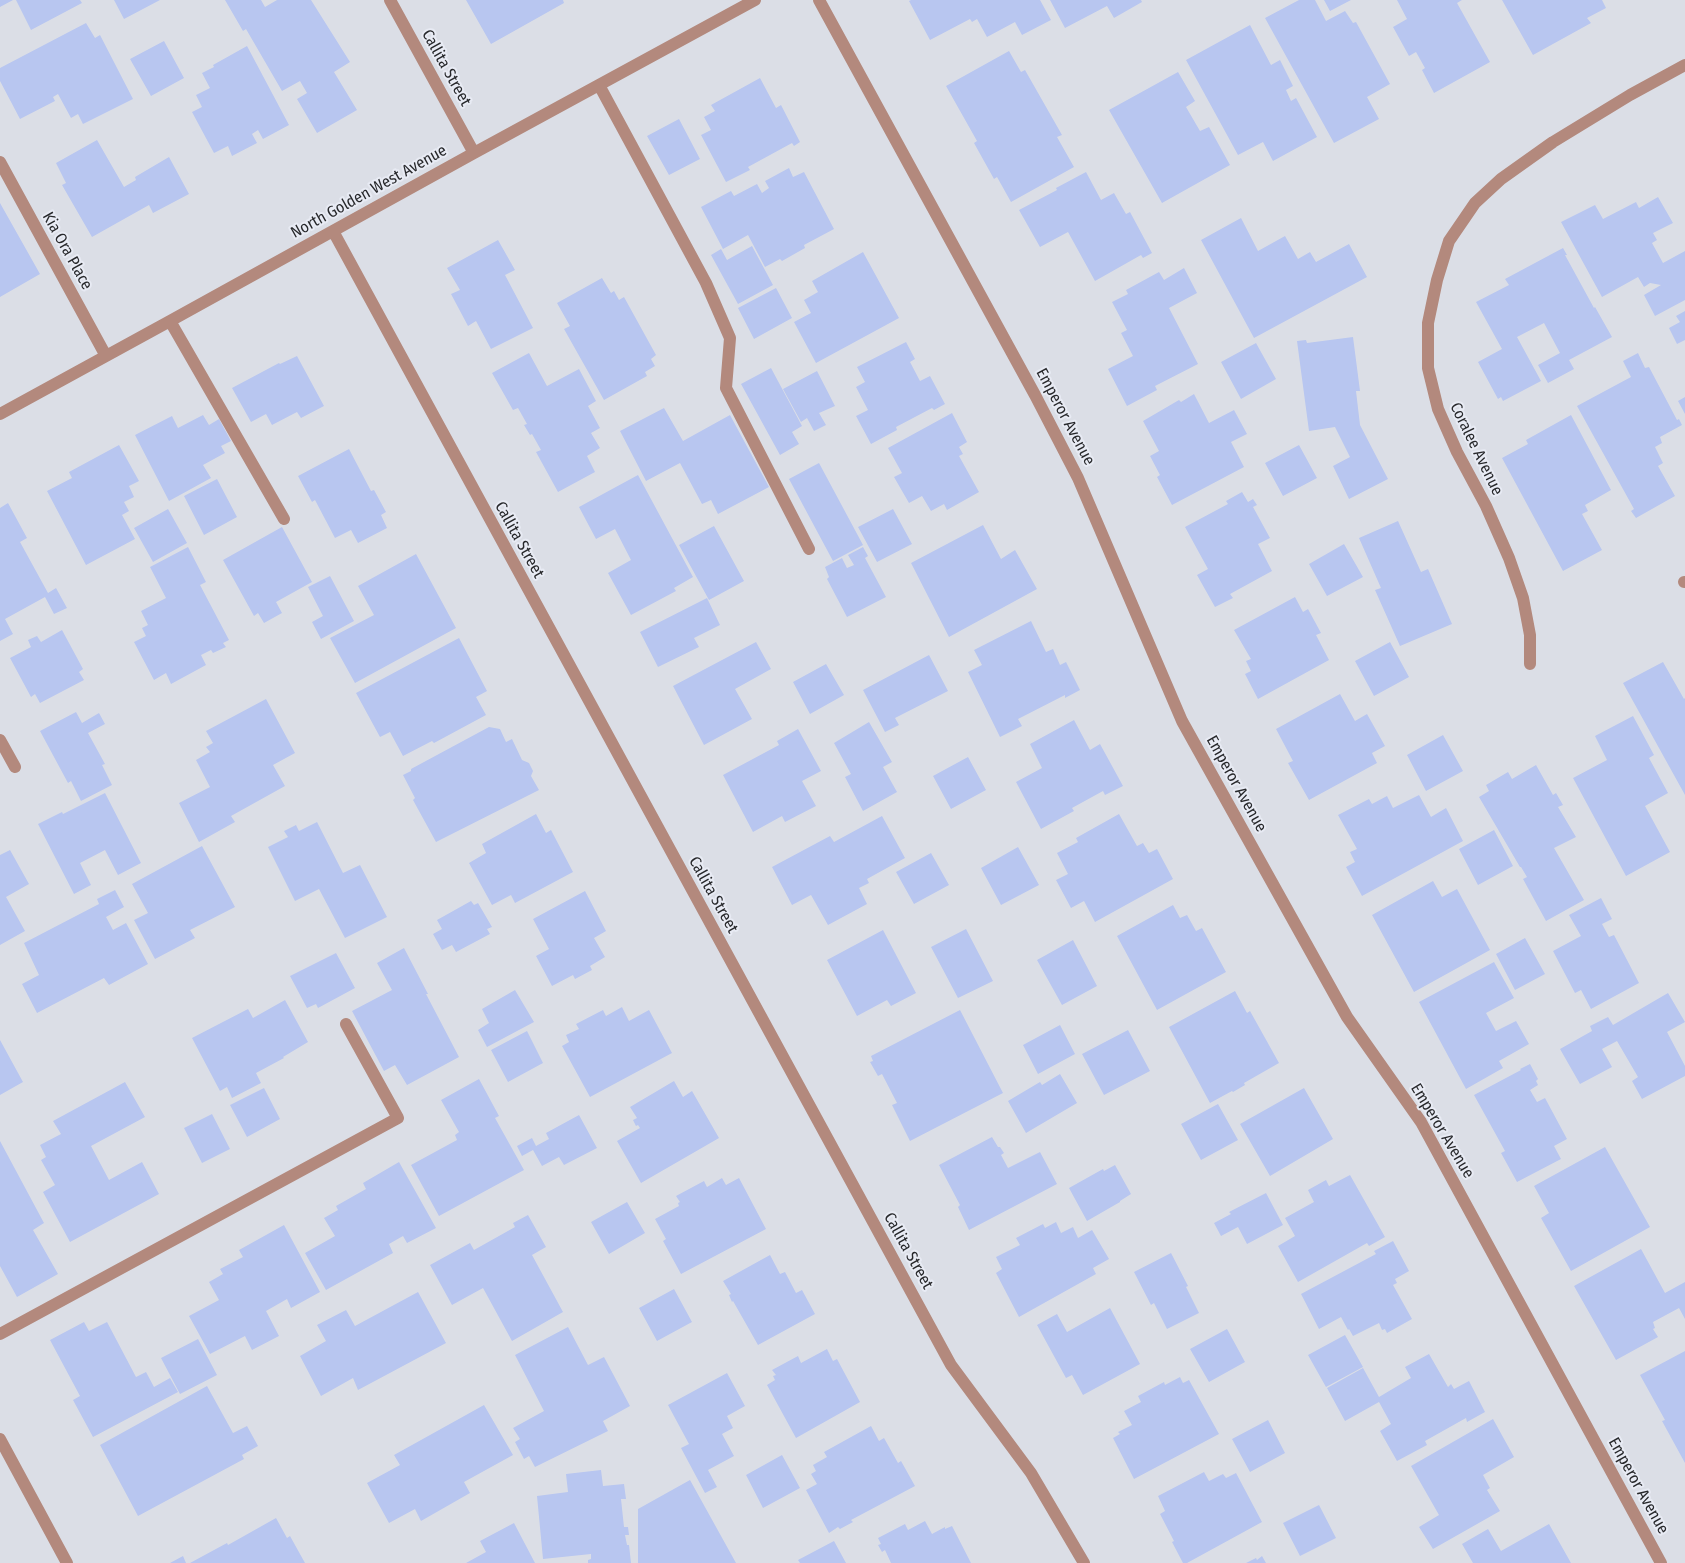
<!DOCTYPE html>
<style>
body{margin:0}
canvas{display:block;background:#dbdee6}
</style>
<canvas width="1685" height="1563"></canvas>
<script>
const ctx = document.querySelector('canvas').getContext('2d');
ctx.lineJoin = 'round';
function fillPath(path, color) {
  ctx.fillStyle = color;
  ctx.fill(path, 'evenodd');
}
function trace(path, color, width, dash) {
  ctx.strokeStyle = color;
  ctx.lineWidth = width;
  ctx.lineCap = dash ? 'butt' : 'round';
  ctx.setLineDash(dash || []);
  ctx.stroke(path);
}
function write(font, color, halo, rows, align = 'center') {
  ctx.font = font + ' "Fira Sans Condensed",sans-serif';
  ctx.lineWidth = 4;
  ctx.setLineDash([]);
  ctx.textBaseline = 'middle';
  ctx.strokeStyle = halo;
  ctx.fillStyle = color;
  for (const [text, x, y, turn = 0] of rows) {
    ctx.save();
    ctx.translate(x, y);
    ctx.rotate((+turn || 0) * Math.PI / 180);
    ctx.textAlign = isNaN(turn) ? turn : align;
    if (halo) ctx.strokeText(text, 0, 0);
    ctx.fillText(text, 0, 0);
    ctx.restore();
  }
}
const building = new Path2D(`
 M0,0h13l-13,7z
 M16,0h64l2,3 -51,27z
 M114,0h46l-36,19z
 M225,0h36l4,7 12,-7h34l39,62 -16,10 23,38 -40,23 -20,-34 10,-6 -7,-12 -18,10 -36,-62 -3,2z
 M466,0h97l1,3 -73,41z
 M911,0h129l11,20 -29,15 -7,-13 -28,15 -10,-18 -5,3 -2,-3 -40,21 -21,-39z
 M1050,0h91l1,2 -28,16 -7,-12 -42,22z
 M1299,0h16l11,21 19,-10 8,12 3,-1 34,62 -23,13 12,22 -45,24 -69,-125z
 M1324,0h27l-21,11z
 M1397,0h65l-5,3 33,59 -56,31 -12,-23 3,-2 -9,-16 -7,4 -16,-29 14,-8z
 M1502,0h100l4,8 -19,10 4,5 -58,32z
 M86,23l9,15 5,-3 33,64 -50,25 -5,-10 -7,4 -13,-24 -5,3 2,4 -35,18 -20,-38v-13z
 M1250,25l21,40 9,-5 13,26 -7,4 5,11 5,-3 21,39 -44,24 -10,-19 -25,13 -52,-95z
 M164,41l20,37 -33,18 -21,-37z
 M247,46l42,79 -26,14 -5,-9 -6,4 5,9 -25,13 -4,-10 -14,7 -22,-41 10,-5 -6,-12 14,-7 -8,-15 12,-6 -1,-2z
 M1009,51l12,21 4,-2 37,65 -5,2 17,30 -63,35 -14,-25 -3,2 -20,-36 3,-2 -31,-55z
 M1178,72l17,29 -9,6 14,24 9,-4 21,38 -68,38 -53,-93z
 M760,78l16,30 5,-3 19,37 -6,4 -2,-3 -44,24 2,3 -24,12 -25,-47 10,-5 -7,-13 11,-6 -4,-6z
 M679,119l21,40 -31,16 -22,-39z
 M97,140l27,47 12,-7 -1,-3 34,-20 20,37 -36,19 -4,-8 -57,32 -30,-52 4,-2 -10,-20z
 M789,168l4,9 11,-5 30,57 -30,16 1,3 -23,13 -2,-2 -15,8 -17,-32 -25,14 -22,-42 30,-16 3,5 23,-12 5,9 7,-5 -4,-7z
 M1086,172l15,28 13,-7 12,21 4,-2 22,41 -9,5 -2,-3 -46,26 -27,-49 -28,15 -21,-37 38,-20 -1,-2z
 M1658,197l15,26 -20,10 4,7 -5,3 11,20 22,-12v49l-30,16 -11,-21 17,-10 -11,-2 -6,4 -6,-10 -36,20 -41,-75 34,-17 8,14 33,-17 3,6z
 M0,203l40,71 -40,23z
 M1241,218l17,33 27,-15 13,23 12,-7 6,10 33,-18 18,33 -113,61 -53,-98z
 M498,240l17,30 -10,5 28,53 -42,21 -15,-28 -8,5 -17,-32 9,-4 -13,-22z
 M752,246l21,39 -35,19 -27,-49 10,-6 6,11z
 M1563,248l4,7h-2l29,53 1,-1 17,30 -43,23 5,9 -26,14 -10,-18 22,-12 -16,-30 -27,14 24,44 -38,20 -2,-4 -3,2 -20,-37 24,-13 -26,-47 33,-17 -4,-6z
 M863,252l36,66 -83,45 -22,-41 17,-9 -7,-13 14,-8 -6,-11z
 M1184,268l13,25 -28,15 29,56 -43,22 2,4 -30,16 -19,-37 25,-13 -12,-23 6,-3 -15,-28 16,-8 -2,-4 33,-18 5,8z
 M602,278l9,15 3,-2 5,9 5,-3 32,58 -5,4 4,7 -10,6 2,4 -43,24 -40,-71 6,-3 -13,-23z
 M776,288l16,30 -38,21 -16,-31z
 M1685,311v29l-8,4 -8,-16 11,-6 -4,-6z
 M1353,337l7,54h-4l4,34 28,54 -39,20 -16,-33 17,-9 -15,-30 -26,4 -12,-90 9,-1 1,3z
 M906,342l9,17 -5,3 10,19 10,-5 15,28 -11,6 -2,-2 -36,19 1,3 -26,14 -15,-28 12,-6 -12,-23 9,-5 -8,-15z
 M1256,343l20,36 -35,20 -20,-37z
 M529,353l18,33 32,-17 17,32 -8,5 12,22 -9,5 9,15 -13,8 8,16 -37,20 -22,-40 5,-2 -9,-16 -2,1 -6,-10 3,-1 -9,-16 -5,2 -21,-37z
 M1638,353l7,15 4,-1 28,53 2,-1 3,6 -22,12 2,6 -7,4 8,16 -5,3 17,30 -39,22 -5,-7 3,-2 -57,-103 54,-29 -8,-16z
 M297,356l27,50 -23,12 -4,-6 -25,13 -6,-11 -15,8 -19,-34 47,-25 1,1z
 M771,368l31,58 -10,6 7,12 -19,11 -39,-71z
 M817,371l18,35 -16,7 7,12 -12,6 -7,-13 -6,4 -18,-33z
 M1194,394l15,29 25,-13 13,24 -16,8 13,25 -72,38 -15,-28 3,-2 -10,-19 9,-5 -16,-30 36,-21 2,2z
 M1685,397v17l-7,-13z
 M664,408l19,33 47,-26 39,72 -51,27 -7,-14 -9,4 -22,-41 -34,18 -26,-50z
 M952,413l15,29 -8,5 4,7 -4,2 20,36 -32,18 -3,-6 -13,7 -9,-15 -13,7 -15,-26 8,-4 -14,-25z
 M203,415l6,10 10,-6 12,22 -10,5 4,7 -22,12 8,13 -42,23 -34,-66 37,-19 6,12z
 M1571,415l40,75 -26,15 3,6 -6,3 20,36 -39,21 -61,-113 26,-14 -2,-4z
 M119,445l20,36 -10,5 5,11 -10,5 5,9 -7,4 13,24 -49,26 -39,-74 25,-13 -3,-6z
 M1299,445l18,33 -34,18 -18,-33z
 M349,449l22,42 3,-1 12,22 -5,3 6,13 -29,15 -7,-13 -16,8 -20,-38 -3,2 -14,-26z
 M819,463l44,82 -30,16 -44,-82z
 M638,475l55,102 -19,11 2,3 -45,24 -23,-42 23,-13 -16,-31 -19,10 -17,-32z
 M217,479l20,38 -33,18 -20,-39z
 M1242,492l6,10 5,-3 4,6 -4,2 17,31 -12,6 14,27 -42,23 3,4 -18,9 -18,-32 11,-6 -23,-42 43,-23 -2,-3z
 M8,503l19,35 -7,4 28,51 8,-5 11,20 -13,6 -9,-17 -40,22 8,15 -13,7v-133z
 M168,509l19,34 -34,19 -19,-34z
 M893,509l19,35 -35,18 -19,-35z
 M1398,521l23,51 7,-3 24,55 -52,22 -25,-56 6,-2 -22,-50z
 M983,525l18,34 14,-9 22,39 -88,48 -38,-74z
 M714,526l30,55 -35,19 -30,-55z
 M282,527l30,55 -36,20 6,11 -18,10 -6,-10 -4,3 -31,-56z
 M1344,544l19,33 -36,19 -18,-32z
 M188,547l18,35 -6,3 29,55 -6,3 3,4 -13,6 -2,-3 -10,5 5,10 -35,19 -5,-11 -12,7 -20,-38 12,-6 -4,-8 6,-3 -7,-14 25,-13 -16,-31z
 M863,547l5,9 -3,2 21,39 -39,20 -20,-38 2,-2 -4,-10 17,-9 5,10 7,-3 -6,-10z
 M416,554l40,74 -101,55 -25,-45 44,-23 -16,-29z
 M330,576l24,45 -33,18 -9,-17 11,-6 -15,-29z
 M1295,597l8,15 5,-3 13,24 -5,2 13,25 -71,39 -13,-25 6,-3 -5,-10 5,-2 -17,-29z
 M707,598l13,27 -26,13 5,9 -41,20 -18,-35z
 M1031,621l15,31 7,-3 7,16 6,-3 14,28 -15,8v-3l-47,24 4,7 -22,11 -32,-65 14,-7 -8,-15z
 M62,630l21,39 -4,3 5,8 -44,23 -5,-9 -4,3 -21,-39 21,-11 -3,-7 9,-4 4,6z
 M459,638l28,53 -11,6 10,18 -52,28 -2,-2 -29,15 -13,-24 -10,5 -24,-44z
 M756,642l15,27 -36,20 17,30 -48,26 -31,-59z
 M1390,642l19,35 -35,19 -19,-35z
 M929,655l19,36 -53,27 4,7 -14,7 -22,-42z
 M1663,662l21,37 1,-1v97l-62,-112z
 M826,664l18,31 -34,19 -17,-32z
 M1340,694l15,27 12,-7 18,32 -13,7 5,10 -68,37 -21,-37 5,-2 -17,-32z
 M266,699l29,54 -22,12 12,21 -54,30 4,6 -36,20 -20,-39 31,-16 -14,-27 14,-8 -4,-5 7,-4 -7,-12z
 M76,712l6,11 17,-10 6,11 -17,9 17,31 -3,1 10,20 -31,16 -10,-20 -3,2 -28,-52z
 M1633,716l21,39 -5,3 19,35 -23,13 25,46 -44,24 -53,-98 34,-18 -12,-24z
 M1074,720l16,30 10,-6 23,42 -18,9 -2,-4 -31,17 2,3 -33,18 -25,-47 26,-14 -12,-24z
 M869,722l23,40 -9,5 14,25 -34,19 -18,-34 6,-3 -17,-31z
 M489,727l11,2 6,13 6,-3 10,21 7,3 4,8 -2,5 8,14 -103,52 -23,-42 2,-2 -12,-23 8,-4v-2z
 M798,729l23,42 -19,10 14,25 -31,16 -3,-6 -29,16 -30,-57 56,-30 -2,-4z
 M1443,735l20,36 -37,20 -19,-36z
 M968,757l18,33 -35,19 -18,-33z
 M1536,765l17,30 3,-2 7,12 -5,2 18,30 -22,11 30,52 -38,21 -23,-42 4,-2 -6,-10h-1l-41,-70 10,-6 -3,-6 22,-13 4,7z
 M105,793l36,70 -23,12 -13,-25 -25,13 11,22 -17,9 -36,-70 24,-12 1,2z
 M1419,795l12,22 15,-9 17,33 -101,55 -16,-29 9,-5 -5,-10 7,-3 -19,-34 31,-16 3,5 15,-8 6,12z
 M536,814l10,19 5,-3 22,42 -58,31 -4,-8 -19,10 -23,-42 17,-10 -4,-9z
 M1119,814l18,32 6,-3 6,10 8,-4 16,30 -78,43 -11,-21 -13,7 -15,-28 12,-6 -11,-21 21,-11 -2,-4z
 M882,816l23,42 -38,21 2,4 -10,5 8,16 -39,21 -17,-30 -19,10 -20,-38 58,-31 4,6z
 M317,822l26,51 17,-8 27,52 -42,21 -26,-49 -24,12 -27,-54 20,-10 -4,-6 12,-6 3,6z
 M1494,830l19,36 -35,19 -19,-36z
 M202,846l33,61 -45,23 5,8 -40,21 -21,-39 14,-7 -16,-29z
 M1018,847l21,38 -38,20 -20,-37z
 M10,850l19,34 -23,13 19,34 -25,14v-90z
 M931,853l18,32 -35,19 -18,-32z
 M1433,881l9,16 15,-8 33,61 -76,42 -42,-77z
 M115,890l9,17 -18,10 7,13 13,-7 22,41 -39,21 -5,-7 -67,35 -15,-29 17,-9 -15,-32 75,-39 -2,-5z
 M585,891l21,40 -12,7 11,19 -15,9 2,4 -17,9 -2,-4 -21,11 -16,-30 13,-7 -16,-30z
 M1601,898l11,21 -10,5 7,13 5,-2 25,48 -48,26 -10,-19 -6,3 -22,-42 28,-15 -12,-21z
 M471,901l3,4 4,-2 14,24 -5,2 3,5 -34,18 -4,-7 -10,5 -9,-16 9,-5 -5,-9z
 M1173,905l7,13 7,-3 9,16 6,-3 24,44 -69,38 -40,-74z
 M966,929l27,52 -35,17 -27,-51z
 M883,930l33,63 -25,13 -4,-6 -30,16 -30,-56z
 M1525,938l20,36 -30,16 -19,-36z
 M1073,940l24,46 -35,19 -25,-45z
 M404,948l24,46h-2l33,63 -52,28 -12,-20 -11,6 -32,-60 40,-21 -15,-27z
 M336,953l19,35 -37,20 -2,-4 -9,4 -17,-32z
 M1494,962l20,36 -28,15 10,18 20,-10 13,23 -30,17 4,7 -37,21 -47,-87z
 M515,990l19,32 -47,25 -9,-17 11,-7 -7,-14z
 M1235,991l12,22 3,-2 29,52 -35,20 1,2 -12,7 -1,-1 -22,12 -41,-76z
 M1668,993l17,29 -18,10 18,34v10l-43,23 -10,-18 6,-4 -21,-36 -15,8 10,18 -32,17 -20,-35 32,-18 -2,-5 18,-9 5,8z
 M285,1000l23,42 -25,15 1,1 -28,15 5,10 -29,15 -5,-11 -7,4 -28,-53 56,-29 5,9z
 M622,1007l7,14 20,-11 23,43 -82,44 -28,-51 7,-4 -3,-7 13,-6 -3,-5 27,-14 3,6z
 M960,1010l43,83 -93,48 -18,-36 5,-2 -15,-29 -4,2 -8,-14 3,-1 -2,-5z
 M1060,1025l15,29 -37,20 -15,-29z
 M1128,1030l22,41 -46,24 -22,-41z
 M527,1031l16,32 -35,19 -17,-32z
 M0,1040l23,42 -23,13z
 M1530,1064l8,15 -2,2 2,4 -8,5 7,12 8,-4 22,41 -13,7 7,13 -44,23 -16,-29 4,-2 -31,-56 47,-25 -1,-1z
 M1060,1074l17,29 -51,30 -18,-32 32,-19 2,3z
 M479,1079l20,37 -4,2 29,52 -85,46 -28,-51 46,-25 -2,-5 4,-3 -18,-32z
 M674,1081l9,16 9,-6 27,47 -78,45 -24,-42 23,-13 -2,-3 -2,1 -3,-6 4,-2 -7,-11z
 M125,1082l20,35 -54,29 18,34 33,-18 17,32 -89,48 -27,-50 12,-7 -14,-25 5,-3 -6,-12 21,-11 -8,-13z
 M264,1088l16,31 -33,18 -17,-32z
 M1304,1088l29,51 -63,37 -30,-52z
 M1218,1104l20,36 -37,20 -20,-36z
 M212,1114l18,35 -28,14 -18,-35z
 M579,1115l18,33 -33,17 -5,-8 -17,9 -9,-16 -11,6 -5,-10 15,-8 4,8 13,-7 -3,-6z
 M992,1137l6,10h2l4,6 -3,2 7,13 32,-16 17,32 -88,46 -11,-23 2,-2 -21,-40z
 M0,1141l44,82 -11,7 25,44 -41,23 -17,-31z
 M1605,1147l45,80 -79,44 -30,-53 8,-5 -15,-27z
 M399,1162l37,66 -29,15 -4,-7 -14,8 4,9 -67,37 -21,-37 30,-17 -11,-18 14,-8 -2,-4 30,-17 -3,-6z
 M1115,1165l16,29 -11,7v1l-33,19 -18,-33 34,-19 1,2z
 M1350,1175l35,62 -16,9 -2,-3 -69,39 -20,-36 17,-10 -10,-18 29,-16 -6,-12 18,-10 3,6z
 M722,1178l4,7 13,-7 27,51 -85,45 -18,-33 3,-2 -11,-20 24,-13 -1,-3 2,-1 -4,-6 28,-15 3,6z
 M1266,1193l17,32 -36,19 -9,-17 -17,9 -7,-13 17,-9 -2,-2z
 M627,1202l18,31 -36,21 -18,-32z
 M528,1215l18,32 -14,8 31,57 -51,29 -29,-53 -31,17 -22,-40 40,-22 4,7 41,-23 -2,-4z
 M1056,1222l5,11 12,-6 5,11 14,-8 17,29 -16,9 3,6 -77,43 -23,-44 6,-4 -6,-12 24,-12 -4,-7 27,-14 2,4z
 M284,1225l36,67 -29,16 -4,-9 -21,12 13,25 -27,14 -7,-14 -35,18 -21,-38 30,-16 -10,-18 14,-8 -3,-5 23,-12 -4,-7z
 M1393,1241l16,30 -14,8 2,4 -4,2 19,34 -25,14 -2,-4 -3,1 -3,-7 -26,13 -4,-7 -1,1 -7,-13 -22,12 -18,-35 75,-40 -2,-3z
 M1641,1249l24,44 20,-11v37l-6,-11 -26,14 2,6 -2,1 5,8 -42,23 -42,-74z
 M1171,1253l17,33 -2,1 13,26 -32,16 -13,-26 -3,2 -17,-33z
 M770,1255l10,19 5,-2 11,21 6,-3 13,24 -57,31 -25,-44 -1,1 -3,-7 2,-1 -8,-13z
 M674,1289l18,33 -35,19 -18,-33z
 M418,1292l28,51 -88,47 -5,-12 -32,18 -21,-40 26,-15 -9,-16 29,-15 9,16z
 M1110,1308l30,56 -57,31 -11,-20 -6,3 -29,-53 20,-11 10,18z
 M84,1322l5,9 18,-9 29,55 10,-5 8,15 16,-9 8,14 -85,45 -20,-37 7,-4 -30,-56z
 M568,1327l20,38 16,-8 26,49 -27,15 5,10 -73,36 -6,-11 -5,3 -9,-17 5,-3 -7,-11 31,-17 -29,-56z
 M1227,1329l18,33 -36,20 -19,-33z
 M1345,1335l18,32 -37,20 -18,-32z
 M198,1339l19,36 -37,19 -19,-36z
 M827,1349l6,12 4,-2 23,43 -64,36 -29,-53 8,-5 -2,-4 3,-1 -4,-5 26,-14 3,7z
 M1685,1351v112l-23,-42 3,-1 -25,-45z
 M1429,1354l19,33 3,-3 3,5 15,-8 16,31 -18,10 -1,-4 -41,23 2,4 -30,16 -17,-30 11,-7 -12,-22 -34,19 -18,-33 36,-20 16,29 32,-19 -6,-11z
 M727,1373l18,33 -18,10 6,12 -11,6 12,22 -26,14 9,17 -12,6 -24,-45 8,-4 -21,-39z
 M1180,1377l3,6 6,-3 30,54 -85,45 -21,-41 7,-4 -2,-2 14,-7 -8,-14 17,-9 -3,-6 26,-14 1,3z
 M207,1386l26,47 14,-7 11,20 -16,9 2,4 -106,57 -38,-71z
 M484,1405l29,50 -49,27 6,11 -49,28 -6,-12 -26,14 -22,-40 33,-18 -6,-10z
 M1493,1419l21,38 -31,18 7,13 -3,2 13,21 -67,38 -14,-22 20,-12 -28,-49z
 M1268,1420l17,33 -35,19 -18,-33z
 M871,1426l8,15 5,-3 14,25 3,-2 14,25 -64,34 2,2 -13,7 -2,-2 -9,6 -23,-43 11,-6 -6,-10 5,-3 -3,-6 14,-8 -3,-5z
 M782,1455l18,33 -37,20 -17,-33z
 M601,1470l2,16 21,-2 2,15h-5l3,28h4l1,8h-4l2,10h2l2,18h-43v-3l3,-1v-5l-48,5 -6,-63 31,-4 -2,-18z
 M1204,1472l5,9 14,-7 3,4 10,-5 26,49 -75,41h-4l-11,-21 2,-1 -14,-27 5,-3 -7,-15z
 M690,1480l46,83h-98v-54z
 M1319,1505l17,33 -36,18 -17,-33z
 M276,1518l11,20 3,-2 15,27h-115l37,-20 1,2z
 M925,1521l7,13 13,-7v2l7,-3 19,37h-80l-6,-13 -3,2 -4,-7 3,-1 -3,-6 27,-14 3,6z
 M514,1523l21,40h-69l20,-11 -6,-11z
 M1549,1524l22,39h-98l-11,-19 26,-15 13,22z
 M834,1541l12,22h-46l-2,-3z
 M183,1556l3,7h-16z
 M1262,1556l4,7h-20l10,-5 1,2z`);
const minor = new Path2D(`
 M390,0l84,153
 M819,0l216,395 43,83 104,243 165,296 74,105 240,441
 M599,85l107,198 24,55 -4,50 83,161
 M0,162l106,194
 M333,231l618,1134 80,108 53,90
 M170,321l114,198
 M0,414l170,-93 304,-168 281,-153
 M1684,582h1
 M1530,664v-29l-7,-37 -14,-40 -23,-52 -29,-54 -19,-43 -10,-41v-45l9,-43 12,-39 26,-38 26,-24 52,-37 77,-47 55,-30
 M0,740l15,27
 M0,1334l398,-216 -52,-94
 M0,1439l67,124`);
const streetNames = [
 ["Callita Street",446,68,61],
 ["North Golden West Avenue",369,192,-29],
 ["Kia Ora Place",67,251,61],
 ["Emperor Avenue",1065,417,62],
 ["Coralee Avenue",1476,449,64],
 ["Callita Street",519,540,61],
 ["Emperor Avenue",1236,784,61],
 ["Callita Street",713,895,61],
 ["Emperor Avenue",1442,1131,59],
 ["Callita Street",908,1251,61],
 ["Emperor Avenue",1638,1486,61]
];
fillPath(building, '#b8c6f0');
trace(minor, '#b3897d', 12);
write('16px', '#27282b', '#e8ebf4', streetNames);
</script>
